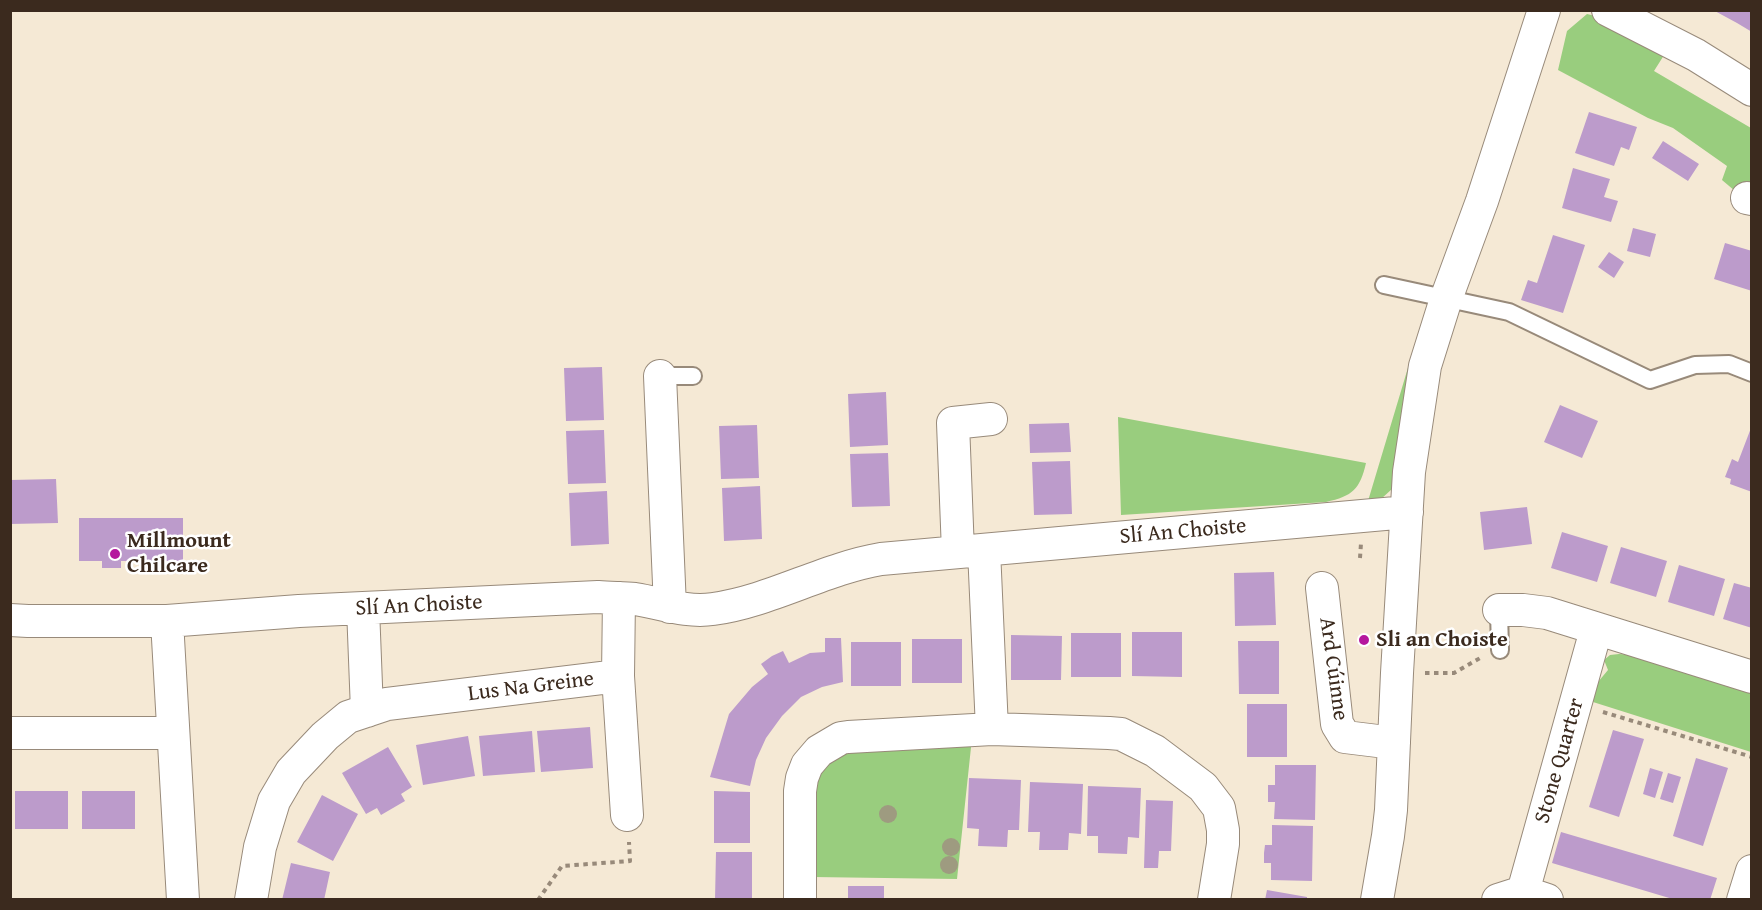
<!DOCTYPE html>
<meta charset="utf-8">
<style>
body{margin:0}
#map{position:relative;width:1762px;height:910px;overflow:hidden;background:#f5e9d5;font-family:"Gentium Book Plus",serif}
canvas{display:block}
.frame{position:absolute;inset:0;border:12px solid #3b2a1e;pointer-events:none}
</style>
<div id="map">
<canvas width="1762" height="910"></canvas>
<div class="frame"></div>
</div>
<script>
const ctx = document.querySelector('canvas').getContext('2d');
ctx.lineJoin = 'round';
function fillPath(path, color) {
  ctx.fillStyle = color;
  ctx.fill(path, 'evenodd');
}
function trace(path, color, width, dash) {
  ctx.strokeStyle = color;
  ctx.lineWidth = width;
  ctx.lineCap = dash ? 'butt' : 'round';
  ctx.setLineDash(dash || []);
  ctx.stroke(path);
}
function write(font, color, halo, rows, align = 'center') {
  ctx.font = font + ' "Gentium Book Plus",serif';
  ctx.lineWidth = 5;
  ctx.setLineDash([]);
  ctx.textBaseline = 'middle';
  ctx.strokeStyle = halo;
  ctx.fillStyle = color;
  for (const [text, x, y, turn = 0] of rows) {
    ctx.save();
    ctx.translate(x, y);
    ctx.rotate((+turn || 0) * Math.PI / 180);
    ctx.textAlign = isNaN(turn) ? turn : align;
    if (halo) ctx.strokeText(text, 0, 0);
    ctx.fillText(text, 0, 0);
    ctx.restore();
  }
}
const green = new Path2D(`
 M1587,14l13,3 66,35 -12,19 97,57v57l-16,6 -13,-11 5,-14 -54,-38 -25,-10 -90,-48 9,-39z
 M1416,341h3l-27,148 -11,10 -13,2z
 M1118,417l248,46c-6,26 -13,33 -40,39l-205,13z
 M1619,654l13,1 119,35v62l-158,-50 5,-20 10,-12 -4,-10 6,-5z
 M972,738l-15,141 -144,-2 1,-95 15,-27z`);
const building = new Path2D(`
 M1713,10h39v22l-15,-9z
 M1589,112l48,15 -8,23 -8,-3 -7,19 -39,-13z
 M1663,141l36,23 -11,17 -36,-23z
 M1573,168l37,11 -6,18 14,4 -7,21 -49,-14z
 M1633,228l23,6 -6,23 -23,-6z
 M1553,235l32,10 -22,68 -42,-13 7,-20 9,3z
 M1725,243l27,8v40l-38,-12z
 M1609,252l15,10 -10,16 -16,-11z
 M602,367l2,53 -38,1 -2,-53z
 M886,392l2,53 -38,2 -2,-53z
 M1560,405l38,16 -16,37 -38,-16z
 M1069,423l2,29 -41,1 -1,-29z
 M757,425l2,53 -38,1 -2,-53z
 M1751,428h1v64l-22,-8 1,-5 -6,-2 7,-18 6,3z
 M604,430l2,53 -38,1 -2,-53z
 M888,453l2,53 -38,1 -2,-53z
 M1070,461l2,53 -38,1 -2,-53z
 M56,479l2,44 -48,1v-44z
 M760,486l2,53 -38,2 -2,-53z
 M607,491l2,53 -38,2 -2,-53z
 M1527,507l5,37 -48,6 -4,-38z
 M79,518h104v43h-62v7h-19v-7h-23z
 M1562,532l46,14 -11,36 -46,-14z
 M1621,547l46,14 -11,36 -46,-14z
 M1679,565l46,14 -11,37 -46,-14z
 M1274,572l2,53 -41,1 -1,-53z
 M1734,583l18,5v40l-29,-9z
 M1132,632h50v45l-50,-1z
 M1071,633h50v44h-50z
 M1011,635l51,1 -1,44h-50z
 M825,638h16l2,44 -21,5 -21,10 -19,19 -16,22 -10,22 -6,26 -40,-9 19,-63 23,-27 16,-13 -7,-10 11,-8 11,-5 6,12 21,-10 15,-1z
 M912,639h50v44h-50z
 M1238,641h41v53h-40z
 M851,642h50v44h-50z
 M1247,704h40v53h-40z
 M590,727l3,41 -52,4 -4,-41z
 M1613,730l31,9 -25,78 -30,-10z
 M532,731l3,41 -52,4 -4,-40z
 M468,736l7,40 -52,9 -7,-40z
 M388,747l24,40 -11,7 4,7 -24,14 -4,-7 -11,6 -24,-41z
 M1696,758l32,10 -25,78 -30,-10z
 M1275,765h41l-1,55 -41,-1 1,-17h-7v-17h7z
 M1650,768l13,4 -8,26 -12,-4z
 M1668,773l13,4 -8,26 -13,-4z
 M969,778l52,2 -2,50h-11l-1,17 -29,-1 1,-17 -12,-1z
 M1030,782l53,2 -2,50 -12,-1 -1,17h-29l1,-18h-12z
 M1088,786l53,2 -2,50 -11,-1 -1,17 -29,-1v-17h-11z
 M15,791h53v38h-53z
 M82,791h53v38h-53z
 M714,791l36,1v51h-36z
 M322,795l36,19 -25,47 -36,-19z
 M1146,800l27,1 -2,50h-12l-1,17h-14z
 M1272,825l41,1 -1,55 -41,-1v-17h-7v-10l1,-8h7z
 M1561,832l156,46 -7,22h-34l-124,-37z
 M716,852h36v48h-37z
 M291,863l39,9 -6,28h-42z
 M848,886h36v14h-36z
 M1267,890l40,7v3h-42z`);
const path = new Path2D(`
 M1360,558l1,-15
 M1425,673h29l28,-16
 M1603,712l149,45
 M538,900l24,-34 68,-5 -1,-19`);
const lane = new Path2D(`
 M1384,285l125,27 141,68 45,-15 34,-1 23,9
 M660,376h33
 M1499,610l1,40`);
const street = new Path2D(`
 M1608,10l88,45 56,35
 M1747,198l5,1
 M660,376l10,231
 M984,550l8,179
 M958,552l-5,-129 38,-4
 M1322,588l15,136 8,13 49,6
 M363,608l4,103
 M1499,610h24l24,3 205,64
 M10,620l18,1h139l132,-10 299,-14c12,1 25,1 37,2 26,4 51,14 78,10 58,-8 110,-40 168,-50l526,-47
 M167,621l16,279
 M618,676l9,139
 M10,733h163
 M1523,892l73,-262
 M251,900l9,-53 14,-46 17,-29 34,-36 23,-19 39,-13 231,-28 1,-78
 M800,900v-109l2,-13 5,-13 12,-14 22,-13 7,-1 144,-8 117,4 12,1 34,17 48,36 16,21 4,22v14l-9,56
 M1377,900l11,-64 3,-26 6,-137 12,-201 16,-106 21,-67 36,-98 62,-191
 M1498,900l25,-8 24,8
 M1743,900l9,-29`);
const trees = [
 [888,814],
 [951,847],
 [949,865]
];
const markers = [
 [115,554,6,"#b5179e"],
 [1364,640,6,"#b5179e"]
];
const streetNames = [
 ["Slí An Choiste",1183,532,-5],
 ["Slí An Choiste",419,606,-3],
 ["Ard Cúinne",1333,669,82],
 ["Lus Na Greine",531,687,-7],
 ["Stone Quarter",1560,761,-74]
];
const poiNames = [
 ["Millmount",127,541],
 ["Chilcare",127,566],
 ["Sli an Choiste",1376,640]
];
fillPath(green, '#99cd7e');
fillPath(building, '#bc9bcb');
trace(lane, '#988a7a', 20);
trace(street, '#988a7a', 34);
trace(path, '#988a7a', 4, [4.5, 4.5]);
trace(lane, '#fff', 16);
trace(street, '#fff', 32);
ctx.fillStyle = '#9e9b80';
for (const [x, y] of trees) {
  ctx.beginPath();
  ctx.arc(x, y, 9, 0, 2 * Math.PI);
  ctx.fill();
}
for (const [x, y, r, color] of markers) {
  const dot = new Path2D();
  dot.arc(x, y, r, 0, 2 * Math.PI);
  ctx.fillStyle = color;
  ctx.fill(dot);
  trace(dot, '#fff', 2);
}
write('22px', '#3b2a1e', '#fff', streetNames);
write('bold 22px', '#3b2a1e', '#fff', poiNames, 'left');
</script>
